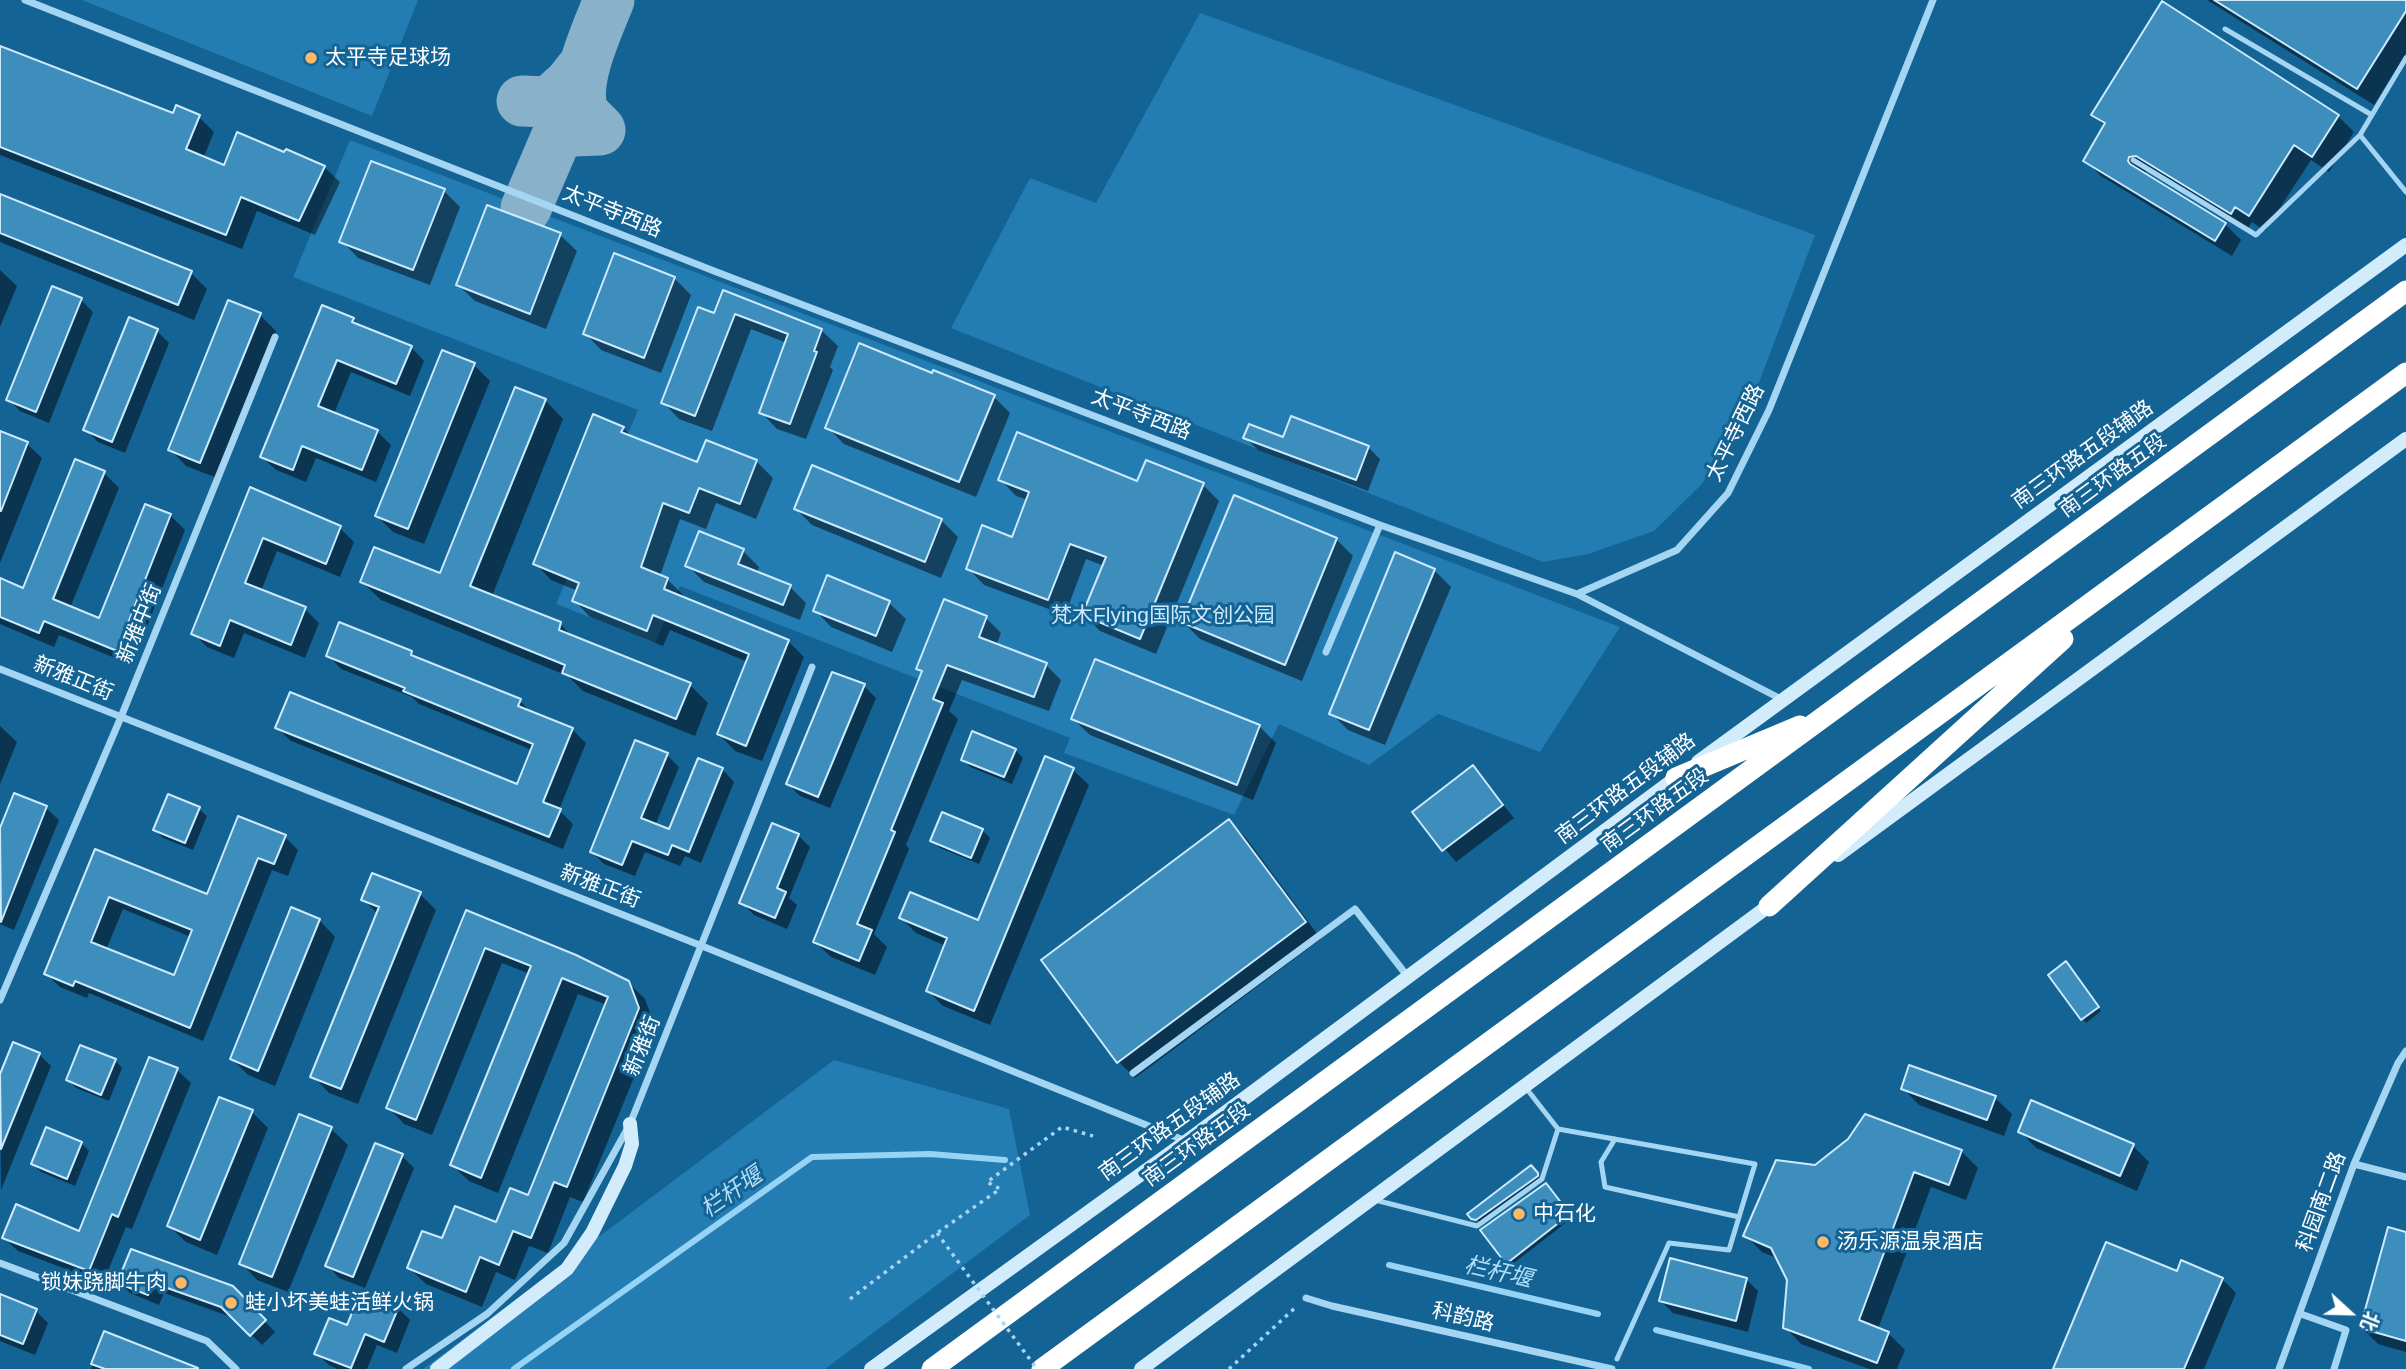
<!DOCTYPE html>
<meta charset="utf-8">
<style>
body{margin:0}
#map{position:relative;width:2406px;height:1369px;overflow:hidden;background:#146395;font-family:Helvetica,"Noto Sans SC",sans-serif}
canvas{display:block}
.north{position:absolute;left:2315px;top:1278px;width:70px;height:70px;-webkit-text-stroke:5px #146395;paint-order:stroke;rotate:112deg;font-size:19px;font-weight:700;line-height:28px;text-align:center;color:#fff}
.north::after{content:'';display:block;margin:auto;width:24px;height:32px;background:#fff;clip-path:polygon(50% 0,100% 100%,50% 72%,0 100%)}
</style>
<div id="map">
<canvas width="2406" height="1369"></canvas>
<div class="north">北</div>
</div>
<script>
const ctx = document.querySelector('canvas').getContext('2d');
ctx.lineJoin = 'round';
function fillPath(path, color) {
  ctx.fillStyle = color;
  ctx.fill(path, 'evenodd');
}
function trace(path, color, width, dash) {
  ctx.strokeStyle = color;
  ctx.lineWidth = width;
  ctx.lineCap = dash ? 'butt' : 'round';
  ctx.setLineDash(dash || []);
  ctx.stroke(path);
}
function write(font, color, halo, rows, align = 'center') {
  ctx.font = font + ' Helvetica,"Noto Sans SC",sans-serif';
  ctx.lineWidth = 6;
  ctx.setLineDash([]);
  ctx.textBaseline = 'middle';
  ctx.strokeStyle = halo;
  ctx.fillStyle = color;
  for (const [text, x, y, turn = 0] of rows) {
    ctx.save();
    ctx.translate(x, y);
    ctx.rotate((+turn || 0) * Math.PI / 180);
    ctx.textAlign = isNaN(turn) ? turn : align;
    if (halo) ctx.strokeText(text, 0, 0);
    ctx.fillText(text, 0, 0);
    ctx.restore();
  }
}
const green = new Path2D(`
 M82,0h336l-46,116z
 M1200,13l615,222 -73,192 -41,58 -47,46 -66,23 -45,8 -592,-234 79,-150 66,25z
 M350,140l1270,487 -80,125 -102,-38 -69,51 -90,-41 -45,91 -170,-62 6,-15 -390,-152 -25,57 -99,-39 82,-194 -345,-133z
 M834,1060l175,49 21,106 -205,154h-402z`);
const shadow = new Path2D(`
 M2207,0h199v53l-32,52z
 M0,47l174,68 25,2 15,15 -11,27 21,8h100l16,15 -25,53 -58,-24 -15,38 -242,-94z
 M2093,115l245,1 16,16 -25,40 -18,-12 -46,71 -13,-9 -4,6 -95,-57 -8,1 -1,3 81,49 16,16 -9,16 -131,-80 -16,-16 20,-34z
 M444,191l16,16 -30,78 -72,-27 -16,-17z
 M0,195l191,78 16,16 -13,31 -194,-78z
 M560,235l17,16 -31,78 -71,-28 -17,-16z
 M0,270l17,16 -17,41z
 M674,278l17,17 -30,78 -60,-23 -16,-17z
 M724,293l97,37 17,16 -8,21 3,3 -27,69 -29,-10 -16,-17 26,-69 -36,-14 -39,102 -33,-12 -16,-17 52,-87z
 M81,300l12,12 -44,111 -29,-12 -12,-12z
 M260,315l16,16 -59,147 -31,-12 -16,-17z
 M353,319l8,8 50,20 13,14 -14,35 -59,-24 -17,42 43,17 14,14 -15,37 -60,-24 -10,24 -30,-12 -14,-13z
 M157,331l12,12 -44,110 -27,-11 -13,-13z
 M474,365l16,16 -66,163 -31,-12 -16,-16z
 M994,397l16,16 -34,84 -132,-53 -17,-17z
 M545,400l18,19 -71,177 68,28 14,14 116,47 18,18 -13,33 -112,-45 -15,-15 -187,-76 -19,-18 79,-6z
 M623,428l11,11 64,26 58,-4 17,17 -17,41 -40,-16 -10,26 -26,-10 -20,57 7,3 17,17 -2,3 106,42 16,16 -42,104 -27,-10 -16,-17 29,-72 -78,-32 -7,16 -73,-29 -16,-17 4,-9 -27,-11 -16,-17z
 M0,432l27,12 15,14 -42,105z
 M1245,437l123,10 12,12 -12,32 -110,-41z
 M104,473l15,15 -49,120 30,12 70,-105 15,15 -53,135 -73,-30 -5,12 -54,-23v-44l24,10z
 M1000,479l203,6 16,16 -63,153 -56,-23 -16,-16 20,-49 -18,-7 -21,56 -81,-30 -16,-17 45,-29 15,-39 -12,-4z
 M251,489l89,39 14,14 -14,35 -63,-26 -16,40 44,18 14,14 -14,35 -61,-25 -10,25 -27,-11 -14,-14z
 M796,509l145,11 17,17 -17,41 -129,-53z
 M1336,539l17,17 -51,125 -102,-42 -17,-17z
 M743,551l16,16 -2,6 33,14 16,16 -6,17 -96,-38 -17,-17z
 M1434,570l17,17 -66,158 -37,-15 -17,-17z
 M828,577l61,26 17,16 -14,33 -61,-25 -16,-17z
 M986,618l15,15 -5,13 50,19 15,15 -12,31 -87,-31 -13,31 9,8 -52,126 3,4 -35,85 13,13 -12,28 -44,-18 -16,-15 108,-269 -5,-5z
 M411,653l7,7 102,41 13,13 39,15 14,14 -27,67 14,14 -10,25 -272,-108 -14,-13 241,58 14,-36 -113,-46 -7,-7 -71,-28 -13,-14z
 M864,686l12,12 -46,110 -30,-12 -12,-12z
 M1073,719l186,7 17,17 -23,57 -163,-65z
 M0,726l17,16 -17,42z
 M1015,750l8,8 -11,26 -42,-17 -7,-8z
 M667,755l12,12 -24,59 15,6 52,-63 12,13 -33,81 -16,-7 -5,10 -35,-14 -10,24 -31,-12 -12,-12z
 M1472,767l42,51 -58,44 -42,-50z
 M1073,770l16,15 -99,240 -47,-19 -15,-15 18,-45 -30,-13 -15,-15 78,4z
 M15,795l31,13 13,12 -45,110 -14,-6v-92z
 M199,809l8,7 -14,34 -30,-12 -8,-8z
 M1229,821l17,17 75,101 -186,139 -16,-16 -75,-101z
 M982,830l8,8 -11,26 -39,-16 -8,-7z
 M798,835l12,12 -21,51 8,7 -10,24 -33,-14 -13,-13z
 M285,837l13,13 -10,26 -16,-6 -69,171 -114,-48 -2,5 -27,-11 -14,-13 50,-122 111,44zM123,909l68,28 -16,40 -69,-27z
 M420,894l16,16 -78,194 -29,-11 -16,-17 65,-162 -15,-15z
 M467,912l161,70 17,17 10,27 -72,176 -13,-5 -22,56 -19,-7 -14,34 -19,-8 -14,35 -56,-23 -17,-16 34,-27 54,-17 32,-26 78,-193 -29,-11 -80,199 -29,-12 -17,-16 78,-191 -28,-11 -70,172 -28,-11 -16,-17z
 M319,920l16,17 -60,149 -27,-11 -16,-16z
 M2069,967l32,44 -15,12 -36,-48z
 M14,1044l25,10 12,12 -50,124 -1,-111z
 M115,1060l7,8 -13,33 -33,-13 -8,-8z
 M177,1070l14,13 -59,146 -6,-2 -23,56 -85,-32 -14,-13 76,-5z
 M1903,1088l92,10 17,16 -8,22 -85,-31z
 M252,1112l16,16 -51,127 -31,-13 -17,-16z
 M331,1129l17,16 -60,147 -31,-12 -16,-17z
 M2020,1131l113,15 16,16 -12,29 -101,-43z
 M1850,1140l111,11 17,17 -12,32 -35,-13 -53,142 10,4 17,17 -8,19h-28l-68,-25 -16,-17 4,-48 -10,-20 -17,-7 -17,-17 71,-68z
 M81,1143l8,8 -14,35 -34,-14 -8,-8z
 M402,1156l12,12 -49,120 -26,-10 -12,-13z
 M1535,1170l5,8 -60,45 -7,-6z
 M1549,1188l23,30 -62,48 -3,-3z
 M2406,1233v119l-28,-8 -16,-16z
 M132,1252l100,36 43,44 -13,13 -28,-27 -70,-25 -5,12 -29,-12 -10,-10z
 M2178,1274l44,5 14,14 -32,76h-149z
 M1746,1279l12,12 -10,41 -75,-19 -12,-12z
 M0,1296l36,15 12,12 -13,32 -35,-14z
 M398,1308l12,12 -13,33 -20,-8 -10,24h-30l-8,-4 -13,-12z
 M105,1333l88,36h-102z`);
const stream = new Path2D(`
 M1389,1265l209,49
 M1656,1330l153,39
 M514,1369l298,-212 118,-3 75,6`);
const taxiway = new Path2D(`
 M522,101l27,1 20,-18 16,-20
 M600,130c-5,-6 -16,-14 -18,-22 -8,-30 16,-80 27,-108
 M526,208l30,-70 16,-7 28,-1`);
const building = new Path2D(`
 M2214,0h192v11l-49,78z
 M2162,1l177,114 -27,42 -18,-12 -45,71 -14,-9 -4,7 -95,-58 -7,1 -1,4 2,3 96,59 -11,18 -132,-80 22,-38 -14,-8z
 M0,46l173,67 3,-8 24,10 -14,34 38,16 13,-33 47,20 2,-3 39,17 -26,55 -58,-24 -15,38 -226,-88z
 M371,161l74,28 -32,81 -74,-28z
 M0,194l192,77 -14,34 -178,-72z
 M487,205l74,28 -31,81 -74,-29z
 M614,253l61,24 -31,81 -61,-24z
 M52,286l30,12 -46,114 -30,-12z
 M723,290l99,39 -8,22 3,1 -27,72 -31,-11 29,-79 -53,-20 -40,102 -34,-13 37,-96 16,6z
 M228,300l33,13 -61,150 -32,-13z
 M322,305l32,13 -2,4 60,24 -16,38 -59,-24 -19,46 60,24 -16,40 -60,-24 -9,24 -33,-13z
 M129,317l29,12 -46,113 -29,-12z
 M859,343l73,30 1,-3 62,25 -36,87 -134,-54z
 M442,350l33,13 -67,166 -33,-13z
 M515,387l31,12 -76,187 91,36 -2,8 132,53 -15,36 -114,-46 3,-8 -205,-83 14,-35 66,26z
 M593,414l31,13 -3,5 76,30 9,-22 51,20 -17,44 -41,-16 -10,25 -26,-10 -22,64 27,11 -4,11 125,51 -43,106 -29,-12 32,-80 -96,-39 -6,16 -75,-30 7,-18 -46,-19z
 M1291,416l78,30 -13,34 -113,-42 6,-14 34,13z
 M0,431l28,11 -27,69h-1z
 M1017,432l120,49 9,-21 58,23 -64,156 -58,-24 24,-58 -36,-13 -22,56 -82,-31 16,-44 30,12 17,-45 -31,-12z
 M75,459l30,12 -52,128 46,19 46,-114 26,10 -54,137 -73,-30 -5,12 -39,-16v-39l23,10z
 M812,465l130,54 -17,43 -131,-53z
 M250,487l91,39 -15,38 -63,-26 -18,45 61,24 -15,38 -61,-25 -10,26 -29,-12z
 M1234,495l103,43 -52,127 -104,-43z
 M699,531l45,18 -6,15 53,21 -8,20 -98,-39z
 M1395,552l40,17 -66,161 -40,-16z
 M827,575l63,26 -14,35 -63,-25z
 M944,599l43,17 -8,21 68,26 -13,34 -87,-32 -14,34 10,4 -52,127 4,2 -38,92 15,6 -13,31 -46,-19 109,-271 -6,-2z
 M339,622l73,29 -1,4 110,44 -3,7 55,22 -30,74 18,7 -12,28 -274,-109 15,-36 227,92 16,-40 -130,-53 2,-3 -79,-32z
 M1095,659l165,66 -23,60 -166,-66z
 M832,672l33,12 -47,113 -32,-13z
 M972,731l44,18 -12,28 -43,-17z
 M635,740l33,13 -27,65 28,11 29,-71 25,10 -34,84 -17,-7 -4,10 -36,-14 -10,24 -32,-13z
 M1045,756l29,12 -100,243 -48,-20 21,-53 -48,-20 11,-26 68,28z
 M1473,765l30,40 -61,46 -30,-39z
 M14,793l33,13 -46,116 -1,-94z
 M168,794l32,13 -15,36 -32,-13z
 M942,812l41,17 -12,29 -41,-17z
 M238,816l48,19 -12,29 -16,-6 -68,170 -115,-47 -2,5 -29,-12 51,-125 112,45zM109,897l83,33 -18,45 -83,-33z
 M1229,819l77,103 -189,141 -76,-103z
 M772,823l27,11 -22,54 9,4 -11,26 -36,-15z
 M372,873l49,19 -80,197 -31,-12 69,-170 -18,-7z
 M291,907l29,12 -62,152 -28,-12z
 M466,910l110,45 53,26 10,27 -72,179 -13,-5 -23,56 -18,-7 -14,34 -19,-8 -14,35 -59,-24 15,-37 20,7 13,-32 41,16 14,-34 18,7 80,-198 -46,-19 -81,200 -31,-13 81,-199 -46,-18 -69,172 -30,-12z
 M2066,961l33,46 -18,13 -33,-45z
 M13,1042l27,11 -39,96 -1,-75z
 M80,1045l36,14 -15,36 -35,-15z
 M149,1057l29,11 -60,149 -6,-3 -23,57 -87,-33 14,-34 63,27z
 M1909,1065l87,31 -9,24 -86,-31z
 M219,1097l34,13 -53,130 -33,-14z
 M2031,1100l103,44 -14,32 -102,-44z
 M299,1114l33,13 -60,150 -33,-13z
 M1865,1114l97,36 -13,35 -35,-13 -55,148 30,12 -12,31 -94,-35 4,-48 -16,-32 -28,-12 33,-76 39,5 33,-26z
 M46,1127l36,15 -15,37 -36,-15z
 M375,1143l28,11 -50,123 -28,-11z
 M1531,1165l7,8v3l-62,44 -5,-1 -4,-5z
 M1546,1183l24,31 -64,50 -26,-34z
 M2388,1227l18,5v109l-46,-13z
 M2106,1242l71,29 4,-11 42,18 -39,91h-131z
 M131,1249l102,37 33,34 -16,16 -29,-29 -68,-24 -5,12 -31,-12z
 M1670,1258l77,20 -11,43 -77,-20z
 M361,1291l38,15 -15,36 -19,-8 -14,34 -37,-14 15,-36 18,7z
 M0,1294l37,15 -14,35 -23,-9z
 M104,1331l94,37v1h-93l-14,-5z`);
const path = new Path2D(`
 M850,1299l87,-66 63,-44 -13,-7 75,-55 31,9
 M1229,1369l68,-63`);
const lane = new Path2D(`
 M2225,29l147,86
 M2406,58l-46,77 46,57
 M2133,160l123,75 104,-100
 M1526,1088l32,41 197,35 -26,86 -60,-7 -52,116
 M1615,1139l-14,23 4,25 134,30
 M1375,1200l102,26 65,-47 16,-50`);
const street = new Path2D(`
 M25,0l689,271 666,254 197,69 100,-44 51,-57 41,-83 164,-410
 M1577,594l206,106
 M1326,652l54,-127
 M0,669l702,277 484,195
 M0,1000l121,-283 154,-380
 M1133,1073l222,-164 53,68
 M2354,1164l52,13
 M0,1263l207,78 29,28
 M1306,1298l26,8 280,63
 M2301,1314l45,16 -12,39
 M406,1369l81,-55 77,-71 66,-119 182,-457
 M2279,1369l75,-205 44,-101 8,-12`);
const secondary = new Path2D(`
 M1698,762l708,-517
 M1838,855l568,-416
 M437,1369l130,-100 25,-36 33,-67 7,-22 -2,-20
 M871,1369l316,-228 494,-367
 M1141,1369l633,-467`);
const highway = new Path2D(`
 M1676,778l124,-52
 M1769,906l294,-267
 M932,1369l1474,-1078
 M1042,1369l1364,-996`);
const pathBridge = new Path2D(`
 M937,1233l100,136`);
const markers = [
 [311,58,7,"#ffb865"],
 [1519,1214,7,"#ffb865"],
 [1823,1242,7,"#ffb865"],
 [181,1283,7,"#ffb865"],
 [231,1303,7,"#ffb865"]
];
const poiNames = [
 ["太平寺足球场",325,58],
 ["中石化",1533,1214],
 ["汤乐源温泉酒店",1837,1242],
 ["锁妹跷脚牛肉",167,1283,"right"],
 ["蛙小坏美蛙活鲜火锅",245,1303]
];
const streetNames = [
 ["太平寺西路",612,212,22],
 ["太平寺西路",1141,415,21],
 ["太平寺西路",1736,433,-64],
 ["南三环路五段辅路",2083,455,-36],
 ["南三环路五段",2113,476,-36],
 ["新雅中街",140,624,-68],
 ["新雅正街",73,679,22],
 ["南三环路五段辅路",1626,789,-37],
 ["南三环路五段",1655,811,-36],
 ["新雅正街",600,887,21],
 ["新雅街",643,1046,-68],
 ["南三环路五段辅路",1170,1127,-36],
 ["南三环路五段",1197,1145,-36],
 ["科园南二路",2322,1202,-70],
 ["科韵路",1463,1318,13]
];
const parkNames = [
 ["梵木Flying国际文创公园",1163,616]
];
const waterNames = [
 ["栏杆堰",732,1193,-35],
 ["栏杆堰",1498,1273,13]
];
fillPath(green, '#237db2');
fillPath(shadow, '#0007');
trace(stream, '#97d3f5', 6);
trace(taxiway, '#8ab1ca', 51);
fillPath(building, '#3d8dbd');
trace(building, '#cceafc', 2);
trace(path, '#a4d5f2', 3.5, [3.5, 5]);
trace(lane, '#a4d5f2', 5);
trace(street, '#a4d5f2', 7);
trace(secondary, '#d3ecfc', 14);
trace(highway, '#fff', 21);
trace(pathBridge, '#a4d5f2', 3.5, [3.5, 5]);
for (const [x, y, r, color] of markers) {
  const dot = new Path2D();
  dot.arc(x, y, r, 0, 2 * Math.PI);
  ctx.fillStyle = color;
  ctx.fill(dot);
  trace(dot, '#146395', 2.5);
}
write('21px', '#fff', '#146395', poiNames, 'left');
write('21px', '#fff', '#146395', streetNames);
write('21px', '#cceafc', '#146395', parkNames);
write('italic 23px', '#b1def9', '#146395', waterNames);
</script>
